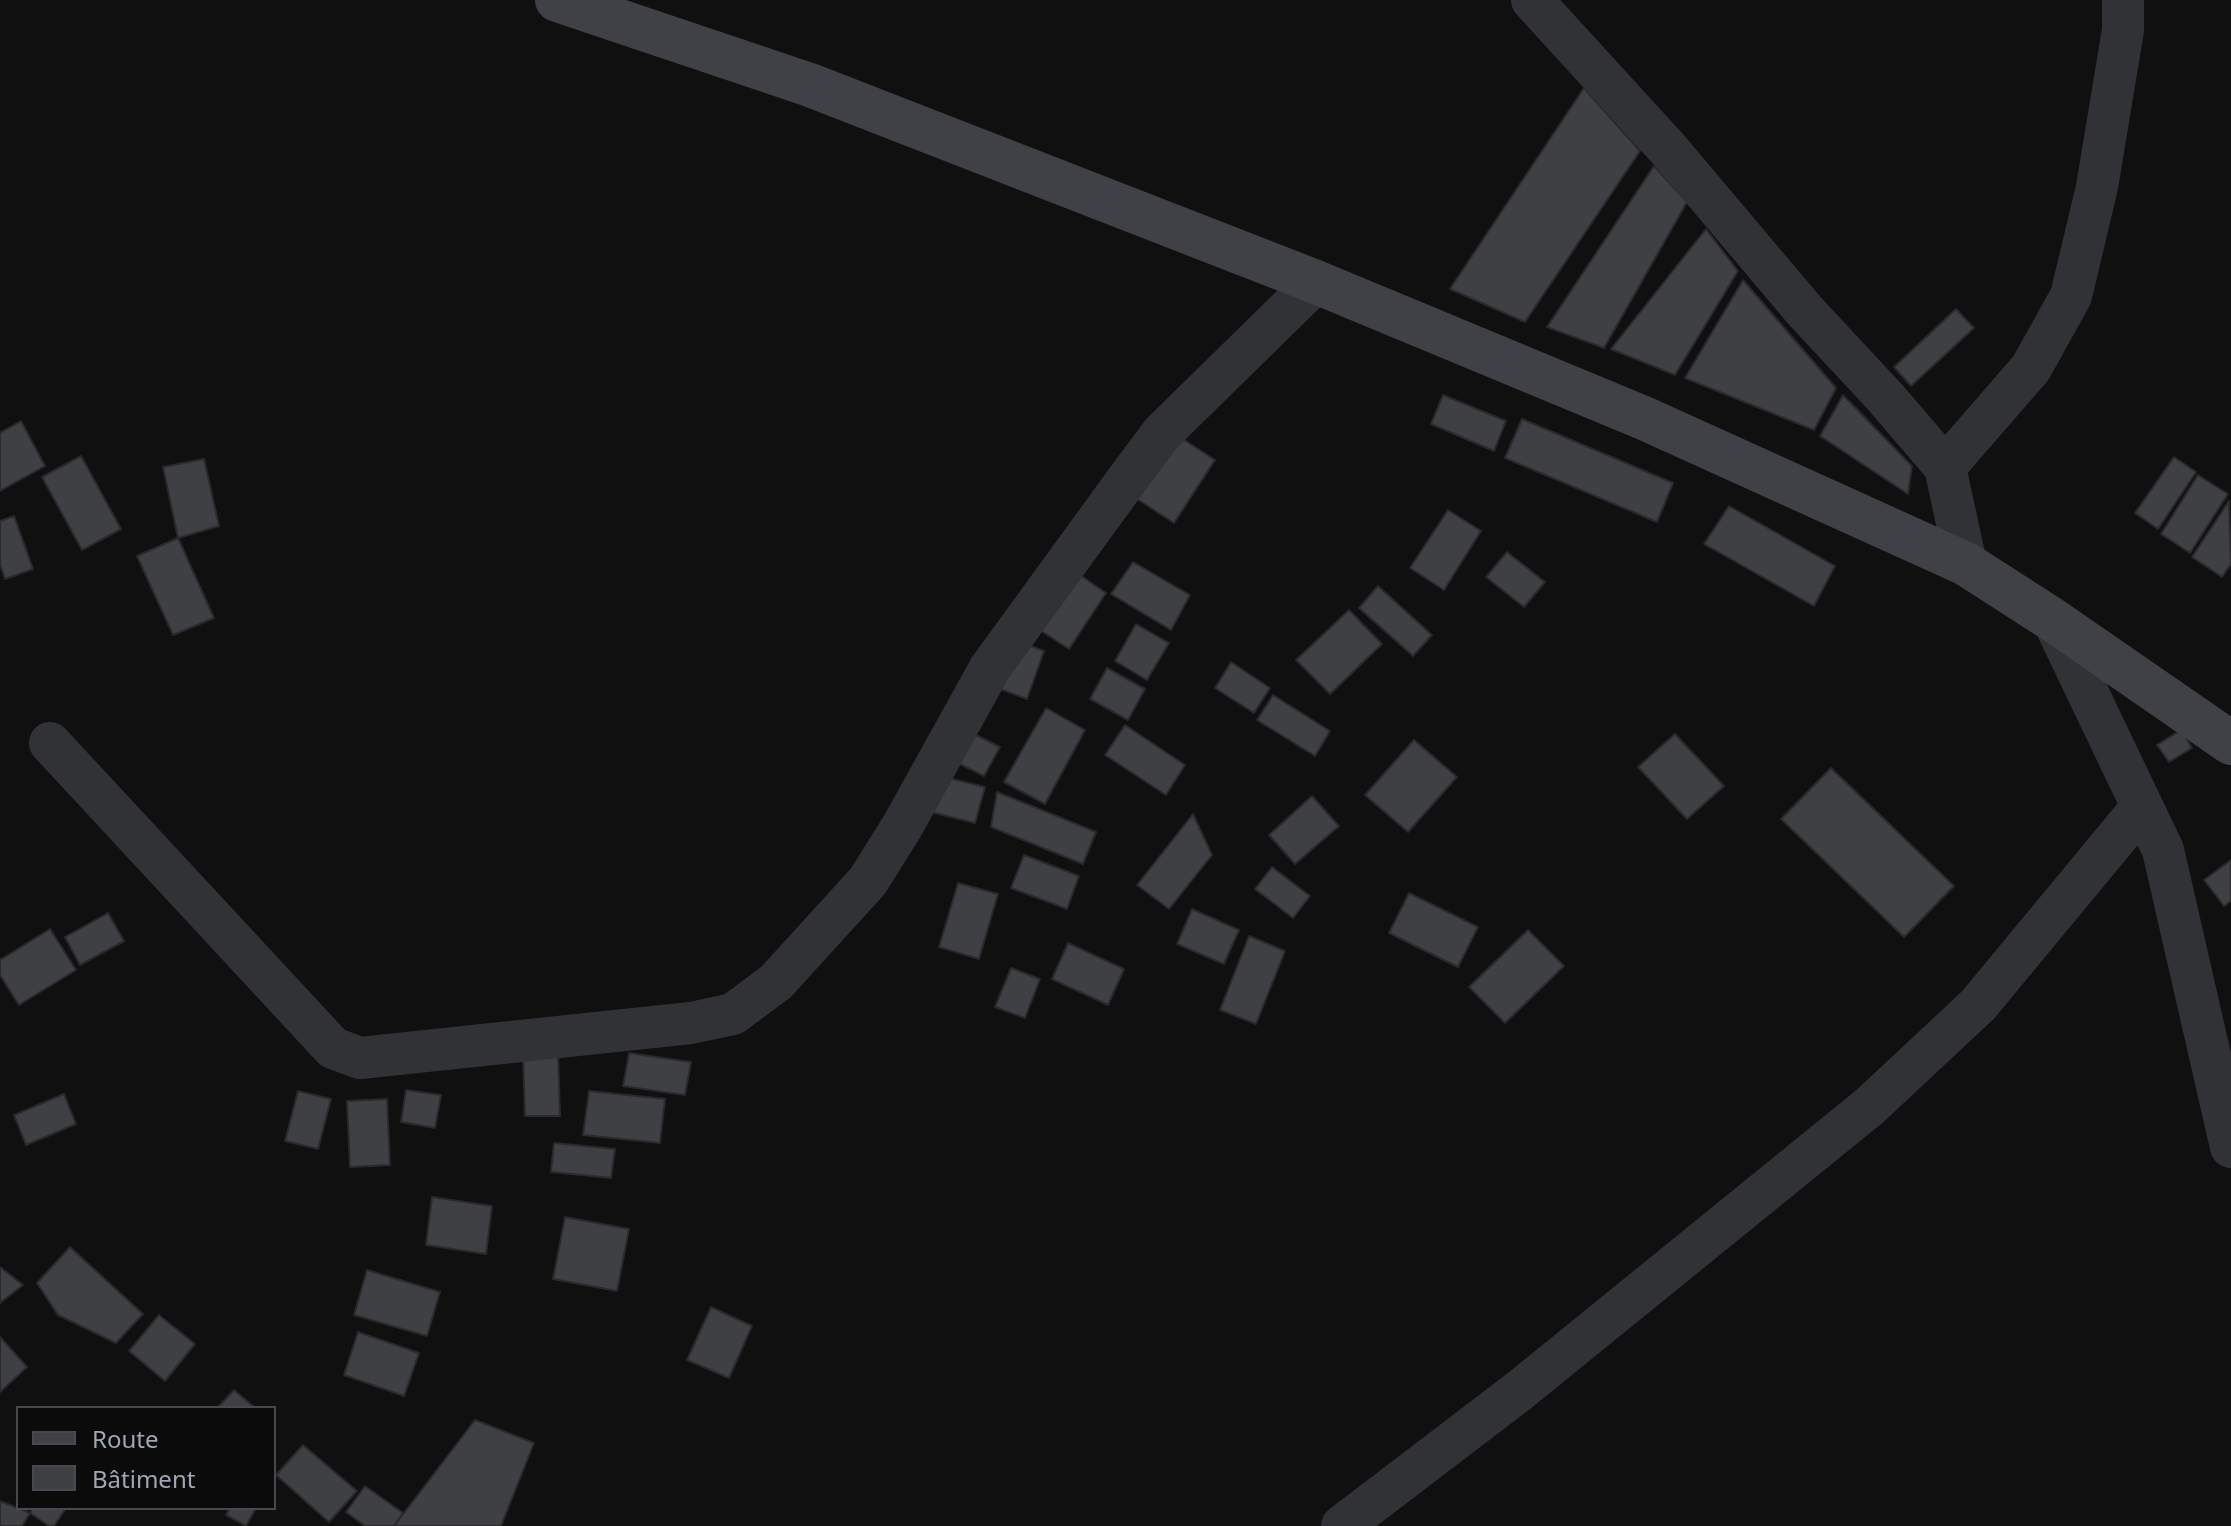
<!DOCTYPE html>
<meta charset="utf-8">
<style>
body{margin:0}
#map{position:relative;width:2231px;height:1526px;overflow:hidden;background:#101011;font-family:"Noto Sans",sans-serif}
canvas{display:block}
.legend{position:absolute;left:16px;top:1406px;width:260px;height:104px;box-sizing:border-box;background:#0b0b0c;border:2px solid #47494e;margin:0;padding:10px 14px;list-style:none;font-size:24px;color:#a1a7b2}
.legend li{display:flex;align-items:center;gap:16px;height:40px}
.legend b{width:40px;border:2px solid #47494e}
</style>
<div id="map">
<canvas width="2231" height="1526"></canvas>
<ul class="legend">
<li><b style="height:10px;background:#3f4146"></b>Route</li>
<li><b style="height:22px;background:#3f4044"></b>Bâtiment</li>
</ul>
</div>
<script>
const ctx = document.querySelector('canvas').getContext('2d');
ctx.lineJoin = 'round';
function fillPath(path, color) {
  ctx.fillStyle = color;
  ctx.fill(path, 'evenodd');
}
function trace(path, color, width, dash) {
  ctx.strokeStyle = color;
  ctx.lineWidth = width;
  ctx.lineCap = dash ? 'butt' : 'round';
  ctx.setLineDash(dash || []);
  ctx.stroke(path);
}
const building = new Path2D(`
 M1584,88l56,63 -115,171 -75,-33z
 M1654,166l33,36 -83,146 -57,-21z
 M1706,229l32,42 -63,104 -64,-26z
 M1743,280l93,108 -22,42 -129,-52z
 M1956,309l18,19 -63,58 -17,-19z
 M1443,395l63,26 -12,30 -63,-27z
 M1843,395l69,71 -4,28 -88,-58z
 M1522,419l151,64 -16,39 -152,-64z
 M21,421l24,45 -45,25v-58z
 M1175,434l40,26 -41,63 -40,-26z
 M81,456l40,73 -39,21 -40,-73z
 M2174,457l22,15 -38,57 -23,-16z
 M204,459l15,67 -41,12 -15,-71z
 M2198,475l30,19 -38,59 -29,-19z
 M2229,501l2,63 -9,13 -30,-20z
 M1729,506l106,60 -21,40 -110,-62z
 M1448,510l33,21 -37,59 -34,-22z
 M14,516l19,53 -28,10 -5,-15v-43z
 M178,538l36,80 -41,17 -36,-79z
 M1507,552l38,30 -21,25 -38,-30z
 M1133,562l57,33 -19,35 -60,-36z
 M1070,568l36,25 -37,56 -37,-24z
 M1378,586l54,49 -19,21 -54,-48z
 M1349,610l33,34 -52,50 -34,-34z
 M1136,624l33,19 -22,37 -32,-19z
 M1013,639l31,12 -17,48 -32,-12z
 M1231,662l39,26 -16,25 -39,-25z
 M1107,668l38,21 -17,31 -38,-21z
 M1273,695l57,36 -15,25 -58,-36z
 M1046,708l39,22 -40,74 -41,-22z
 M1125,725l60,40 -19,30 -61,-40z
 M966,730l34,17 -16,29 -34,-17z
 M2181,730l11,18 -23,14 -12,-17z
 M1675,734l49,52 -37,33 -49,-52z
 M1414,740l43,37 -49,55 -43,-37z
 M1831,768l123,118 -50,51 -123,-118z
 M932,774l53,13 -10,36 -52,-13z
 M997,792l99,40 -13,32 -92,-37z
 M1312,796l27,30 -44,38 -26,-29z
 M1193,814l19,41 -43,54 -32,-24z
 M1024,855l55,21 -12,33 -56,-21z
 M2231,860v41l-7,5 -20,-26z
 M1272,867l38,29 -17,22 -38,-29z
 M958,883l40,11 -19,65 -40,-12z
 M1409,893l69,34 -20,40 -69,-34z
 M1192,909l47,21 -15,34 -47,-20z
 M108,913l16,28 -44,24 -15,-28z
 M50,929l26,41 -57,35 -19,-30v-15z
 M1528,930l36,36 -59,57 -36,-36z
 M1249,936l36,15 -29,73 -36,-14z
 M1068,943l56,26 -16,36 -56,-26z
 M1011,968l29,11 -15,39 -30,-11z
 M558,1053l2,63h-35l-2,-62z
 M629,1053l62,9 -6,33 -62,-9z
 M406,1090l35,5 -6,33 -34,-6z
 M298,1091l33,8 -13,50 -33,-8z
 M589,1091l76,8 -5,44 -77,-8z
 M64,1094l12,30 -50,21 -12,-30z
 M387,1099l3,66 -40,2 -3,-66z
 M554,1143l61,6 -4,29 -60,-6z
 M432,1197l60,9 -6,48 -60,-9z
 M565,1217l64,12 -12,62 -64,-12z
 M70,1247l73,67 -27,29 -58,-28 -21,-32z
 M0,1267l23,18 -23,18z
 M367,1270l73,22 -13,44 -73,-21z
 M711,1307l41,19 -23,52 -42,-18z
 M159,1315l36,29 -30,37 -36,-30z
 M358,1332l61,21 -15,43 -60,-21z
 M0,1337l27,30 -27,25z
 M234,1390l20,17 -1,1h-36z
 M475,1420l59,23 -33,83h-107z
 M303,1445l54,46 -28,31 -53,-47z
 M365,1486l38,27 -9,13h-29l-19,-14z
 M0,1501l30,12 -8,13h-22z
 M33,1508h33l-12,18h-5l-19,-13z
 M230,1508h26l-10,18 -20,-11z`);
const street = new Path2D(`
 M1532,0l137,150 135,160 81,87 60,70 21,97
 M1945,467l86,-99 40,-72 26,-109 26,-157v-30
 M2053,620l110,230 68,297
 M50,743l283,305 27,10 331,-35 42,-9 43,-32 92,-101 35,-56 87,-157 139,-191 33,-44 154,-151
 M1342,1526l177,-135 351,-285 108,-101 164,-198`);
const secondary = new Path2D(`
 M557,0l253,85 506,197 330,137 320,145 87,56 178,123`);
fillPath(building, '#3f4044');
trace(building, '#2a2a2d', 2);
trace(street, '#313236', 42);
trace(secondary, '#3f4146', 44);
</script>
